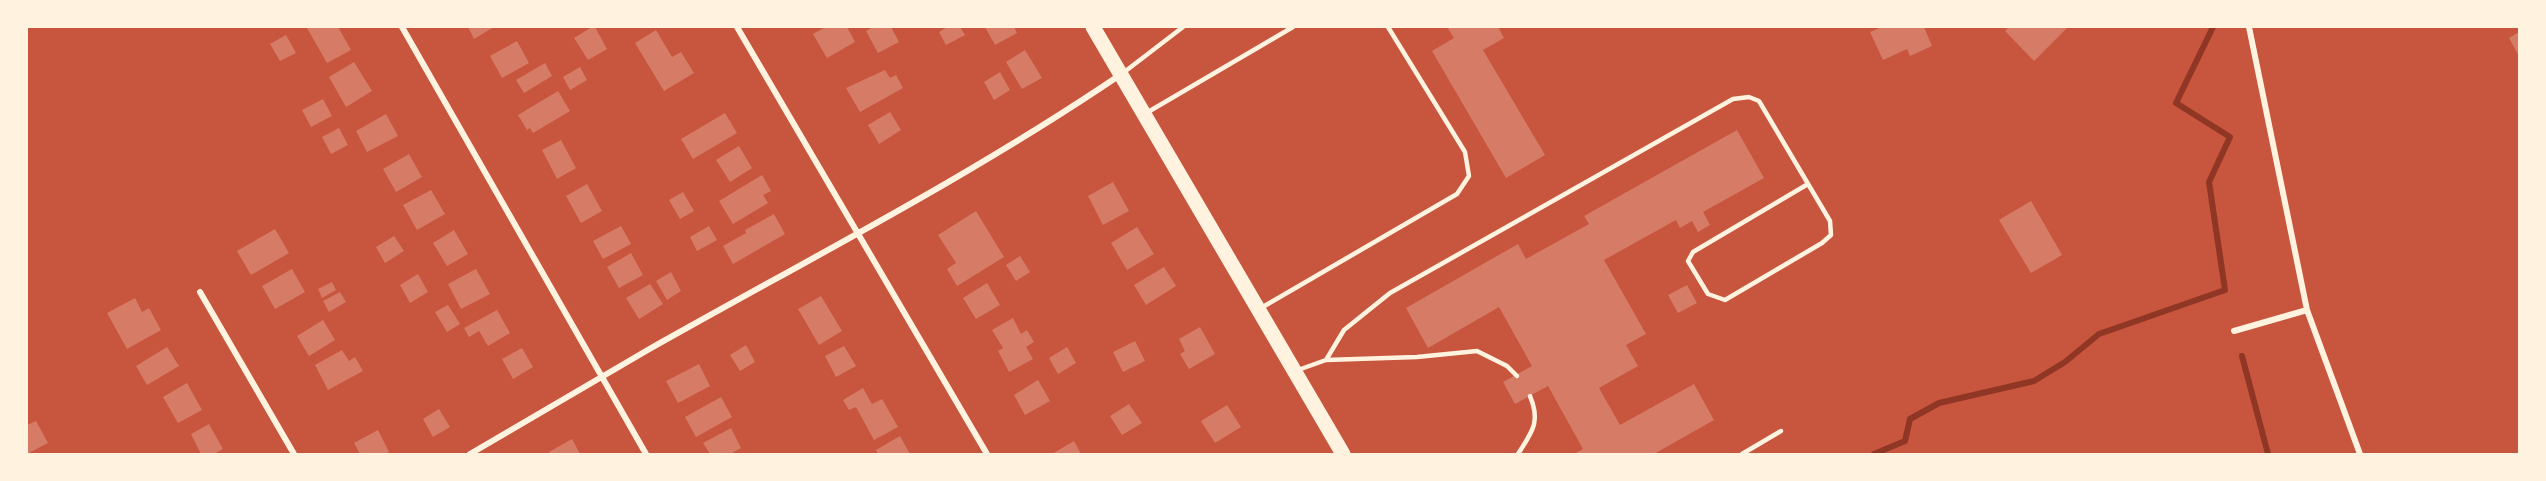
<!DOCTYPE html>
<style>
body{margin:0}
#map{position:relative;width:2546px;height:481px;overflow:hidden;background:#c8553d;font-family:"Source Serif 4",serif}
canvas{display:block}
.frame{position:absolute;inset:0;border:28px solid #fff3e0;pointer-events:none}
</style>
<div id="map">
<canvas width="2546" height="481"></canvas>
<div class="frame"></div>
</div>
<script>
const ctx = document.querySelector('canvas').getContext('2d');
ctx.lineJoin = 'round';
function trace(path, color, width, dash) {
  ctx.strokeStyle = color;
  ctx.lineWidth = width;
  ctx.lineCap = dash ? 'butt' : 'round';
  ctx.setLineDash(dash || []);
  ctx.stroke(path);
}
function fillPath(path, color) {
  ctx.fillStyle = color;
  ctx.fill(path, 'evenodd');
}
const stream = new Path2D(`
 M2242,356l26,98
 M1874,454l31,-13 5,-22 29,-16 95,-22 31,-19 34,-28 126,-44 -16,-108 21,-45 -54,-34 37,-76`);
const building = new Path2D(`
 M309,27h29l13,23 -24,13 -20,-35z
 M468,27h26l-20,12z
 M592,27h3l12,22 -19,11 -14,-22z
 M826,27h21l8,15 -28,16 -14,-24z
 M873,27h18l8,15 -21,11 -12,-22z
 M947,27h13l5,8 -19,10 -7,-13z
 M985,27h29l3,6 -22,12z
 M1447,27h51l6,11 -21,12 62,105 -39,23 -74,-127 22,-13z
 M1882,27h42l8,19 -22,10 -3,-7 -24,11 -13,-28z
 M2009,27h59l-34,34 -29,-30z
 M656,30l16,27 9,-5 13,21 -30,18 -29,-48z
 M2519,32v24l-10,-18z
 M286,35l10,18 -16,8 -10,-17z
 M517,41l12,22 -27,15 -12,-22z
 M1025,50l17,28 -20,11 -16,-27z
 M354,62l18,29 -26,16 -17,-30z
 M545,63l7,13 -28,17 -8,-13z
 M580,67l7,13 -17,10 -7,-13z
 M885,70l5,8 6,-3 7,13 -43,24 -14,-24z
 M1000,72l10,18 -16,10 -10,-18z
 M558,91l12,20 -37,22 -3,-5 -3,2 -9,-15z
 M323,99l9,17 -21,11 -9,-17z
 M890,112l11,18 -22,14 -11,-19z
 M725,113l12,20 -44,26 -12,-20z
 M386,114l12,22 -31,16 -11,-21z
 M339,128l9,17 -17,9 -9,-17z
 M1737,130l27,48 -61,34 7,13 -12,7 -6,-11 -12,7 -4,-8 -72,40 42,74 -20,11 12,21 -39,22 21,37 74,-41 20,36 -60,34h-80l9,-5 -35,-63 -33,18 -12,-22 29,-16 -33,-59 -71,41 -22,-40 112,-64 8,15 63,-35 -5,-8z
 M561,140l15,28 -19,11 -15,-29z
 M739,146l13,22 -22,14 -14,-22z
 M409,154l13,23 -26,15 -13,-23z
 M762,175l9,16 -8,4 5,8 -35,21 -14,-23z
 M1113,182l16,29 -26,14 -15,-29z
 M587,184l15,27 -21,12 -15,-27z
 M431,190l14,24 -28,16 -14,-25z
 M683,192l11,19 -14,8 -11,-19z
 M2031,201l31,54 -31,18 -32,-53z
 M976,211l28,46 -47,29 -10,-17 9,-6 -18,-28z
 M774,214l11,20 -52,30 -10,-18 23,-13 -1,-3z
 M621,226l10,18 -28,15 -10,-18z
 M709,226l8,14 -20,11 -7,-14z
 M1137,227l17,27 -27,16 -16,-27z
 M275,229l14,24 -38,22 -14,-24z
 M454,230l14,24 -21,12 -14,-23z
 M394,236l10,15 -19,12 -9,-16z
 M631,253l12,22 -24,13 -12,-21z
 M1020,256l10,16 -14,9 -10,-16z
 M1164,267l12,19 -30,19 -12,-20z
 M292,269l13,23 -30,17 -13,-23z
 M476,269l14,25 -29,15 -13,-25z
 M671,272l10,19 -14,9 -11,-19z
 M418,274l10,18 -18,11 -10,-18z
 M332,282l4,8 -14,8 -4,-9z
 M987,283l13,22 -24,14 -13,-21z
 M650,284l13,20 -24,15 -13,-21z
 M1687,285l10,18 -19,10 -10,-18z
 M340,292l6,10 -17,10 -6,-11z
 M821,296l21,35 -23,14 -21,-36z
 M135,298l7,14 7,-4 12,22 -34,19 -20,-36z
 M448,305l12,19 -13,8 -12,-20z
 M497,310l13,23 -22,13 -9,-15 -10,6 -5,-9z
 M1013,318l8,16 6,-4 7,12 -8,5 7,12 -24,13 -11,-21 5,-3 -11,-18z
 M323,320l12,20 -26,16 -12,-20z
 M1200,327l15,27 -26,15 -9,-15 5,-3 -6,-12z
 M1135,341l10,20 -22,11 -10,-20z
 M746,345l9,17 -15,9 -10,-16z
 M844,346l12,20 -20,11 -11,-21z
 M167,347l12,19 -32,19 -11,-19z
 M1067,347l9,16 -18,11 -9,-16z
 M522,348l11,19 -20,12 -11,-20z
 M342,350l7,11 6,-4 8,14 -35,19 -13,-25z
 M699,364l11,22 -32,17 -12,-22z
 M1038,380l12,21 -25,14 -11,-20z
 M187,383l15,27 -24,13 -15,-26z
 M863,388l9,16 10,-5 16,28 -24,13 -18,-33 -7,3 -6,-10z
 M721,397l11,20 -36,20 -11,-20z
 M1129,404l13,19 -20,12 -12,-19z
 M1227,405l14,22 -26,16 -14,-22z
 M439,409l11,18 -17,10 -10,-18z
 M36,421l12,22 -21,11v-29z
 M209,424l14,25 -9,5h-13l-10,-20z
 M731,428l10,20 -11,6h-20l-7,-11z
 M378,430l11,22 -4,2h-25l-6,-11z
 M900,436l10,18h-32l-2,-4z
 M572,439l8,15h-30l-1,-2z
 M1074,441l7,13h-29z`);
const service = new Path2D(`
 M1123,73l60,-46
 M1148,112l145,-85
 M1261,308l196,-114 12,-18 -4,-24 -77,-125
 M1326,360l18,-30 46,-37 343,-194 16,-2 10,4 71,120 1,14 -9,8 -97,57 -17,-6 -20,-33 5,-9 115,-68
 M1298,370l28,-10 91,-3 60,-6 30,15 10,10
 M1518,454c14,-22 23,-32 12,-58
 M1742,454l39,-23`);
const minor = new Path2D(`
 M402,27l244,427
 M737,27l250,427
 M2249,27l58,283 53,144
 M200,292l94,162
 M2234,331l73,-21
 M470,454c59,-34 117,-69 176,-103 159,-90 322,-173 474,-276`);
const primary = new Path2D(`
 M1093,27l250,427`);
trace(stream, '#8f3625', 6);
fillPath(building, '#d67c66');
trace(service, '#fff3e0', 4.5);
trace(minor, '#fff3e0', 6);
trace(primary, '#fff3e0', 15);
</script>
